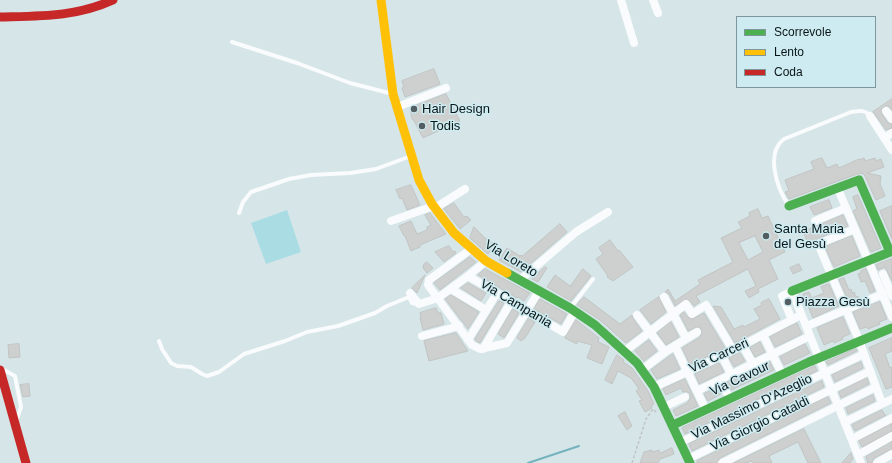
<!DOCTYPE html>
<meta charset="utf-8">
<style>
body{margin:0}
#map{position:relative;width:892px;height:463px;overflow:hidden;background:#d5e5e8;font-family:Arial,sans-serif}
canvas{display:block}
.legend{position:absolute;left:736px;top:16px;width:140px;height:72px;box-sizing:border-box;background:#cdebf0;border:1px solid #7f969a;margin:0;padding:5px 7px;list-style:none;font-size:12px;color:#0b1618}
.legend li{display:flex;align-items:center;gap:8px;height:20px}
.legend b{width:20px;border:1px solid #7f969a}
</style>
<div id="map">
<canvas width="892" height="463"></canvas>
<ul class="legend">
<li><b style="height:5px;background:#4caf50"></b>Scorrevole</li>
<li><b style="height:5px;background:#ffc107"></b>Lento</li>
<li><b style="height:5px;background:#c62828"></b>Coda</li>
</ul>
</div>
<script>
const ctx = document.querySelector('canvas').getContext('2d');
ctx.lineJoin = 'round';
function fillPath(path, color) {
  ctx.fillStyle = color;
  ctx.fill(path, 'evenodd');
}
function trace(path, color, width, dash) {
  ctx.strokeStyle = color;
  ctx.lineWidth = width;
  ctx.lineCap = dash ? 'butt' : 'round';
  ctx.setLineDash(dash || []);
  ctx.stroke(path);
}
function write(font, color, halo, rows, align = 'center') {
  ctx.font = font + ' Arial,sans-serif';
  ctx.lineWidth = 3;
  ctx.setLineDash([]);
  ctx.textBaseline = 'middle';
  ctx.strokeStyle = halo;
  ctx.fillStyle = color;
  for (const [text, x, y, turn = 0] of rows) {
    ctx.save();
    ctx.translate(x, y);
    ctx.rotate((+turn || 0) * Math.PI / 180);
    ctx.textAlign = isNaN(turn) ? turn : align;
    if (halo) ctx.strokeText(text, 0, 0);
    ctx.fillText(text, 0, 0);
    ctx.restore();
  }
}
const green = new Path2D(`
 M287,210l14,42 -35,12 -15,-41z`);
const stream = new Path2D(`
 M528,463l51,-17`);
const building = new Path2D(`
 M434,69l6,15 -35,13 -3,-9 2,-1 -2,-6z
 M446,94l14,27 -37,17 -10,-19h-1l-2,-11z
 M892,99v11l-4,-4h-2l-5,3 1,5 6,9 4,1v4l-6,2 -13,-18z
 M822,158l5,10 10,-4 2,4 20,-9v1l5,-2 1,3 10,-3 1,3 5,-2 3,8 -17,6 14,3 -1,8 5,12 -9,4 -12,-26 -4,-1 -71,26 -4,-7 4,-1 -4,-11 29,-11 -3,-7z
 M411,185l9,20 -13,5 -5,-12 -2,1 -4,-9z
 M858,195l23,53 -10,4 -18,-41 4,-2 -4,-12z
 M829,200l3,8 -18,7 -4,-8z
 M454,203l10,14 3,-1 4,4 -11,9 -16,-20z
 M892,206v33l-12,-28z
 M758,209l4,9 6,-2 17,36 -16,8 9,19 -20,10 1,3 -10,6 -4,-7 11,-5 -8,-17 -52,27 4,6 -6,4 -4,-5 -4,-2 -11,7 -6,-12 -4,-2 3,-3 7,12 25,-17 -2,-4 35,-18 -12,-24 21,-10 -4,-6 12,-6 -1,-3zM755,236l8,16 -15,8 -9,-17z
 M430,213l16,21 -26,11v2l-9,4 -6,-15h-1l-5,-10 12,-5 6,13 10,-4v-3l4,-2 -6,-10z
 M843,215l5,11 -40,17 -5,-11z
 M560,224l7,8 -46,40 -22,-12 8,-12 13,8 1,-1 1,1z
 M474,227l11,11 9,6 -6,10 -18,-16z
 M852,236l8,20 -26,11 -9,-20z
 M610,240l8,11 1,-1 14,17 -20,14 -6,-4 1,-1 -12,-17 7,-5 -4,-6z
 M449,246l4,6 2,-1 1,2 -12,9 -9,-10z
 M470,257l6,5 -36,28 -6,-7z
 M892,259v22l-7,-14 -7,3 -2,-5z
 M427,262l6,6 -6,5 -4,-5 1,-4z
 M799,264l3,6 -9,4 -3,-6z
 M545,267l2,1 -9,14 -6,-3z
 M485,269l45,24 -6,8 -6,-4 -1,1 -39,-23z
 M583,269l8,7 -20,25 -24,-14 8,-12 15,11z
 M866,269l9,22 -5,2 -5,-12 -4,1 -3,-8 3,-1v-2z
 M425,275l-8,18 -5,-5z
 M844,278l5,12 2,-1 1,4 2,-1 2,5 2,-1 1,2 -10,4 -10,-22z
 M468,283l18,10 -5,8 -20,-13z
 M829,284l10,22 -26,12 -10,-24 6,-2 3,6 12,-5 -3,-6z
 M451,295l28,17 -11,17 -23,-30z
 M584,297l36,27 12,-9 1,3 9,13 -16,12 -26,-23 -23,-15z
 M659,297l7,15 -15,12 -11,-14z
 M540,299l27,15 -6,10 -27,-15z
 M769,299l11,20 -45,24 -22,-37 8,1 13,22 9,-4 1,2 16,-8 -6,-10 8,-4 -1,-2z
 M499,301l5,2 -24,40 -4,-2 -1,-2z
 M880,302l7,17 -8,3 1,2 -12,5 -1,-2 -7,2 -7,-17z
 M436,308l2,5h3l3,11 -21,6 -3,-12h1l-1,-5z
 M513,309l6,4 -15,25 -6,-4z
 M684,312l4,5 4,2 12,-6 21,35 -35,17 -8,-17 18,-11 2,-6 -2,-4h-3l-9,4 -8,-16z
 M843,317l7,17 -8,3 1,2 -9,4 -1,-2 -9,4 -7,-17z
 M529,318l6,4 -10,16 -4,3 -4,-3z
 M576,320l23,18 -1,4 11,5 -7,17 -15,-6 5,-13 -15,-4v3l-12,-6z
 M671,322l8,15 -13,8 -9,-12z
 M797,323l5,11 -27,13 -5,-10z
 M456,333l12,18 -39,10 -5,-20z
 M892,338v13l-7,3 5,14 2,-1v20l-6,2 -17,-41z
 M649,340l8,11 -13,10 -9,-10z
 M760,342l5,10 -10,5 -5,-9z
 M19,344l1,13 -11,1 -1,-13z
 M805,344l5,9 -26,12 -4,-8z
 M856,349l1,2 -29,14 -2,-3z
 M740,353l5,8 -11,6 -5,-9z
 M673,354l7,15 -23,10 -6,-9z
 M617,355l7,5 -1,2 9,6 16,23 6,13 -3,2 1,2 -7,4 -6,-11 3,-1 -6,-9 3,-2 -8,-11 -13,-7 -6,13 -7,-4z
 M770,362l4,8 -43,20 -4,-8z
 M861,362l2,6 -28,14 -3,-7z
 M719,363l5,9 -25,12 -4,-10z
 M815,366l2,5 -132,63 -3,-6z
 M867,378l2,6 -28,14 -2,-6z
 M685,379l13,27 -22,10 -3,-6 14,-7 3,-5v-4l-2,-2h-5l-2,-4 -15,7 -3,-6z
 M822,381l2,6 -132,64 -3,-7z
 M29,384l1,12 -7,1 -3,-12z
 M718,387l3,7 -13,7 -4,-7z
 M873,395l2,6 -27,13 -2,-6z
 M828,397l3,6 -111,55 -3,5h-20v-2z
 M882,410l3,5h1l-31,16 -3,-6z
 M625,412l7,14 -5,4 -9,-14z
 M892,424v7l-30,16 -3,-6z
 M804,429l17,34h-13l-10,-21 -29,14 3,7h-19l-2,-2 -5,2h-12z
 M892,442v7l-18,9 -2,5h-4l-2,-6z
 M672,448l2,6 -14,5 -2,4h-18l4,-11 8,-2 1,2 6,-2 1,3z
 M851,453l2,6 -3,4h-8z`);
const path = new Path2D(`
 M632,463l14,-44 7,-10 3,3`);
const lane = new Path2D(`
 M232,42l65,21 53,20 43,11
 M789,206c-12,-17 -24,-53 -5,-67l67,-27c7,-1 14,-3 19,4
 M239,213l4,-11 8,-10 38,-13 22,-4 39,-2 26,-4 35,-13
 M571,307l22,-28
 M159,341l3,8 9,14 6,3 14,1 11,7 5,2 12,-4 25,-18 41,-13 22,-9 31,-6 37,-13 12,-7 22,-9 3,6 5,1
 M2,369l13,7 6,31 -4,12`);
const street = new Path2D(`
 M621,0l13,43
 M653,0l5,13
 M397,107l49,-19
 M886,111l6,8
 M870,116l22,34
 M884,138l8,-5
 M838,189l54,128
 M435,208l30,-19
 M391,221l43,-15
 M815,221l31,-13
 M855,229l-37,15 41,96 23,63
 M471,249l-42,31 -1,5 44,60 8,4 27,-6 32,-52
 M883,274l9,22
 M468,276l95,56 12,-21
 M520,280l56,-48 32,-20
 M451,289l35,21
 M410,293l9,11 19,-6 30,-22 18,-15
 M664,297l22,41
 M637,315l28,37
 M792,320l-10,-24 10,-5 69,172
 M807,326l76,-32
 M763,335l19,39
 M422,336l37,-10
 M468,340l29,-47
 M675,346l31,64
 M743,346l10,18
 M483,349l28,-47
 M625,351l61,-47 6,10 14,-9 27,45
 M722,356l9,18
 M642,370l23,-18 32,-20
 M720,380l10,19
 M654,387l68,-31 75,-39
 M697,391l113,-55
 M664,407l21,-10
 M845,422l47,-23
 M852,439l40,-21
 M681,442l183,-88
 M858,455l34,-19
 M688,459l182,-88
 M722,463l154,-76
 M877,463l15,-9`);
const fast = new Path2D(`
 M789,206l70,-26 31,72 -98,39
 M507,273l63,35 25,17 42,38 17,24 36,76
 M673,425l136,-63 83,-34`);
const slow = new Path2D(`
 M381,0l12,94 26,86 13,24 22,29 32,28 21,12`);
const jam = new Path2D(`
 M0,17c40,-1 76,0 113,-17
 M0,370l26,93`);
const markers = [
 [414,109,4,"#525e61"],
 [422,126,4,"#525e61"],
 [766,236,4,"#525e61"],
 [788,302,4,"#525e61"]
];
const poiNames = [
 ["Hair Design",422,109],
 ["Todis",430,126],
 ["Santa Maria",774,229],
 ["del Gesù",774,244],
 ["Piazza Gesù",796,302]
];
const streetNames = [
 ["Via Loreto",511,259,31],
 ["Via Campania",516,304,31],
 ["Via Carceri",719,356,-25],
 ["Via Cavour",740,379,-25],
 ["Via Massimo D'Azeglio",752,407,-26],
 ["Via Giorgio Cataldi",760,424,-26]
];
fillPath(green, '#aadce4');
trace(stream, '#74b2bd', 2);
fillPath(building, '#cdd0ce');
trace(building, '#c1c4c3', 1);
trace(path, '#c0c5c6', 1.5, [3, 2]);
trace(lane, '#f9fbfc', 4);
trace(street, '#f9fbfc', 8);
trace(fast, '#4caf50', 9);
trace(slow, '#ffc107', 9);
trace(jam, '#c62828', 9);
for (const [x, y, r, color] of markers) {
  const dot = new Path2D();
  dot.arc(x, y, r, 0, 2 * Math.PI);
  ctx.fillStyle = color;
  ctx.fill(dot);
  trace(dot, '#cdebf0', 1.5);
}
write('13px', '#0b1618', '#cdebf0', poiNames, 'left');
write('13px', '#0b1618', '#cdebf0', streetNames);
</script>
